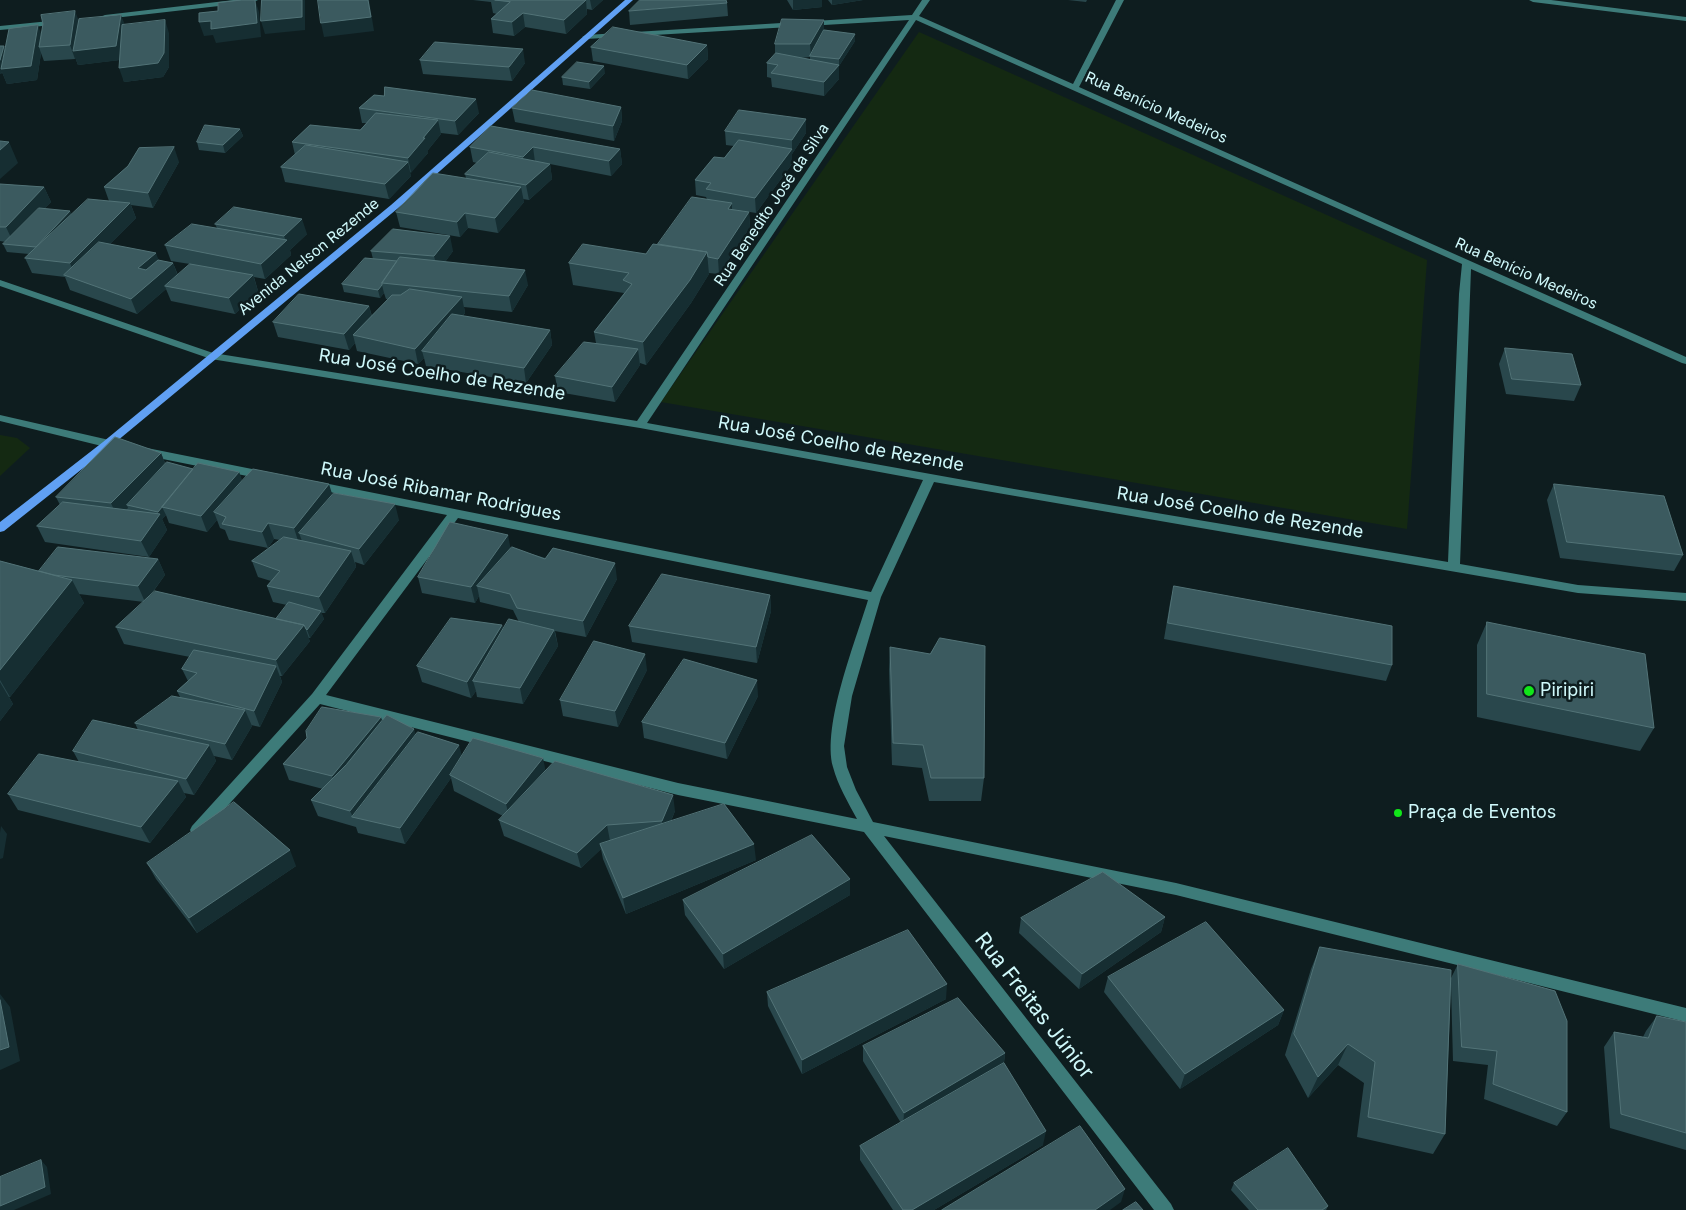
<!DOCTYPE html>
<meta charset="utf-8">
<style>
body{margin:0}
canvas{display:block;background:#0e1d1f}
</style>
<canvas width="1686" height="1210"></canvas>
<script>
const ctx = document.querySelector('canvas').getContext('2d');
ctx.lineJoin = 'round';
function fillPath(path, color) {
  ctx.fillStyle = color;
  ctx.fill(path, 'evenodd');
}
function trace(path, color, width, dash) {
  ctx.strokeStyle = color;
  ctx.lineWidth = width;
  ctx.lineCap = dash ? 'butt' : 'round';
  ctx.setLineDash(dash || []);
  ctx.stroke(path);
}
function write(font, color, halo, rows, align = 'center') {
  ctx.font = font + ' Inter,sans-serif';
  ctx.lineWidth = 5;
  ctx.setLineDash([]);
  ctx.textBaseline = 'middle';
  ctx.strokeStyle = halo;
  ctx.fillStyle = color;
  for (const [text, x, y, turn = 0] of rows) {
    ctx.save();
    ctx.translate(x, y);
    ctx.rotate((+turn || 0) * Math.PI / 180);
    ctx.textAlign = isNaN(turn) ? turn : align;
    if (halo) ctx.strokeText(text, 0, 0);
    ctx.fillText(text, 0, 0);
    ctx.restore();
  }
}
const green = new Path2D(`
 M919,32l508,228 -20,269 -746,-127z
 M0,435l17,3 13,10 -30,28z`);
const minor = new Path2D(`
 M234,0h24l-4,2 -149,17 -4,-2 4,-2z
 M922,0h8l-11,16 154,68 43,-84h8l-45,87 607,270v7l-4,-1 -211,-94 -11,295 118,21 108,8v8l-108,-8 -644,-111 -53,115 -29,99 -8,50 3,21 9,23 17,32 303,61 510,125v14l-510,-127 -292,-59 287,368 3,6h-20l-290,-378 -186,-37 -358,-91 -118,130 -5,2 -5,-2 -2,-4 2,-4 120,-132 135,-179 -133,-26 -4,-1 -2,-3 2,-3 4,-1 557,111 52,-112 -283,-52 -429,-69 -211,-73v-6l213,73 424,68 272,-401 -323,19 -4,-2 4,-2 326,-20zM916,20l546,244 -3,30 -11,268 -434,-73 -367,-66zM458,518l410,82c-13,43 -46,125 -35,167 5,19 15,35 24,52l-179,-36 -352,-88z
 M1529,0h22l135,17v4l-153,-19z
 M60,20h3v4l-63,6v-4z
 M0,415l118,27 6,4 -6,4 -118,-29z
 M147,448l120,24 6,4 -6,4 -124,-25 -2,-3 2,-3z`);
const major = new Path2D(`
 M625,0h8l-236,209 -286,237 -107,85 -4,1v-10l103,-80 288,-237z`);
const wall = new Path2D(`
 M473,0h130l-11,10 -5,-1v5l-21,20 -41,-7 -11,9 -21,-3 -2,-14 6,-5 -4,-1 -2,-11z
 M787,0h35v7l-29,3z
 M828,0h35l-31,5z
 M1068,0h19l-1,2z
 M727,3l1,13 -98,9 -1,-14z
 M78,21l46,4 45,8v34l-6,10 -39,5 -5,-22 -41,5 -3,-8v2l-31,2 -3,-8 -4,27 -30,4 -5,-12 -1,2h-1v-28h4l1,3 36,-15z
 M824,31l31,3v7l-16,25v13l-15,17 -52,-9 -1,-9 -4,-1v-14l8,-9v-10zM810,57v2l-9,-1z
 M707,45l1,14 -20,20 -95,-18 -2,-14z
 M420,60l105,3 -13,18 -89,-7z
 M605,73l-15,16 -27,-4 -1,-8z
 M621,107l1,14 -8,20 -99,-19 -3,-14z
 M359,108l120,5 -21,22 -17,-2v1l-13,16v3l-18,20 1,3 -22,23 -104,-17 -4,-15 14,-12 -3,-13 68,-12 7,-7h-5z
 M806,119v14l-14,21v10l-36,49 -24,-4 17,3 1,15 -31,47 -10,-1v1l-18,29 -45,62 -6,-2v2l-25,37 -57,-10 -3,-16 41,-33 -2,-11 30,-39 -51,-8 -4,-22 77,-9 12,-10 49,-45 -1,-2 -10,-2 -1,-15 29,-22 10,-12 -8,-1 -1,-14z
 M491,126l129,23 2,15 -11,12 -61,-12 2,15 -23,21 -6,-1 1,3 -26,31 -30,-5 -8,9 -60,-10 -4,-15 70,-34 -1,-4 12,-11 -4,-1 -3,-15z
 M240,129l3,7 -18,17 -26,-3 -2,-8z
 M179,162l-26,46 -22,-3 5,13 -26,26 48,16 15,3 5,12 12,-11 -19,-3 -6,-16 52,-17 -2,-4 92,10 -17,16 1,5 -26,24 -11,-2 4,14 -23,23 -64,-13 -5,-12 -29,25 -67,-24 -5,-13 -33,-4 -7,-15 4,-4 -22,-2 -4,-8 3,-2 -6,-1v-57l44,3 7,15 -7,7 28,5 37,-13 -5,-14z
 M371,251h82l-8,11 83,23 -16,27 -48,-5 1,6 -2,3 87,14 2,15 -26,38 -100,-17 -2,-8 -6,6 -61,-13 -2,-8 -6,7 -71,-13 -5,-15 96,-16 3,10 17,-17h-3l-2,-6 -4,5 -36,-6 -2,-8 31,-25z
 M1505,348l76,37 -7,16 -68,-7 -7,-30z
 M161,453l4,10 28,6 46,3 3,9 90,14 67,25 -35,45 -9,-3 1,5 -31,46h-4l3,6 -14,19h-2l2,3 -28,35h-2l2,6 -22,45 -9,-2 1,1 -20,34 -18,-4 2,5 -22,34 -10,-2 2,4 -36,46 -132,-33 -10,-16 71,-32 -6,-11 65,-21 -3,-7 45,-26 -3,-6 11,-10 -6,-12 8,-12 -66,-13 -8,-17 28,-25 -65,-8 5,9 -74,94h-1l4,7 -13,17v-160l39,10 119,-12 7,16 -15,21 126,23 11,-14 -14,-3 -6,-16 4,-5 -13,-4 -6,-16 28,-21 -6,-1 -6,9 -39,-8 -4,-10 -5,-2 -3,-8 -10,12 -38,-9 -3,-8 -4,4 5,11 -18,27 -104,-15 -8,-16 23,-21 -4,-8z
 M1554,484l129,71 -9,16 -114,-13 -13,-58z
 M511,548l106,31 -31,58 -31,-6 3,15 -35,58 -46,-7 -1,-6 -5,7 -49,-16 -5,-16 85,-41 1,4 16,-7 -6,-12 -33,-8 -1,-6 -4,7 -53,-10 -4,-16z
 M1174,586l218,79 -6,16 -222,-42 6,-36z
 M770,595l1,16 -14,52 -125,-21 -3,-16z
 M1487,622l167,106 -14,23 -163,-34v-72z
 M890,647l94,131 -3,23h-52l-7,-33 -30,-3 -3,-95z
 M647,670l-29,57 -55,-11 -3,-16z
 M758,696l-31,63 -83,-21 -2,-16z
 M382,721l80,35 84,15 129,40 -4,10 85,39 -130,54 -23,-55 -2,-10 -20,19 -77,-32 -5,-16 4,-4 -49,-25 -3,-13 -46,66 -47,-11 -2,-6 -38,-11 -7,-16 12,-11 -34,-9 -6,-16z
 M147,863l149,3 -99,67 -41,-54z
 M850,895l-126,74 -39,-54 -2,-15z
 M1165,917l-4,15 -82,57 -60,-56 2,-15z
 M1320,947l131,31 7,-14 109,148 -10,14 -73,-27 4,-34 -35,-4 -2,-75 -6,148 -12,20 -76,-17 7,-54 -26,-18 -30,33 -23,-43 26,-86z
 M1108,977l176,33 -6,15 -98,64 -76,-97z
 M767,992l179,7 -144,75 -34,-68z
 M1657,1016l29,6v128l-76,-22 -6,-81 10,-15 29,5 3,-6z
 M863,1046l142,7 -1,10 39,82 -109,65h-41l-33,-50v-14l41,-23 -38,-62z
 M1234,1183l94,23 -2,4h-77l-18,-20z`);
const shadedWall = new Path2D(`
 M255,0l4,12 2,25 -45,6 -3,-8 -9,1 -5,-14z
 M302,0h3v30l-40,4 -4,-13z
 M368,0h1l5,31 -50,6 -3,-14z
 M586,0l1,14 -21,20 -2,-14z
 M590,0h13l-11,10z
 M793,0h29v7l-29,3z
 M832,0h31l-31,5z
 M75,11l5,13 41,-9 5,13 -5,32 -43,5 -3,-8v2l-5,-14z
 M523,13l2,14 -11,9 -2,-14z
 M165,20l4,13v34l-6,10 -39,5 -5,-14z
 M824,20v14l-13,23 -1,-13z
 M38,25l5,14 -4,8 2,6 -4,27 -30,4 -5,-12 -1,2h-1v-14l4,-14 3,7z
 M855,34v7l-16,25v-7z
 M707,45l1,14 -20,20 -1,-14z
 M523,49l2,14 -13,18 -3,-14z
 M839,65v14l-15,17v-14z
 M604,66l1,7 -15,16 -1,-7z
 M476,99l3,14 -21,22 -3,-14z
 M621,107l1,14 -8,20 -1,-15z
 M806,119v14l-14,21v-14z
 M438,120l3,14 -13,16v3l-17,20 -3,-15 15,-20z
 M240,129l3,7 -18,17 -2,-8z
 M9,142l9,21 -18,16v-29z
 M174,147l5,15 -26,46 -5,-15z
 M533,147l2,15 -9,9 -3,-14z
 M620,149l2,15 -11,12 -2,-15z
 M792,149v15l-36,49 -1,-15z
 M408,162l3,14 -22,23 -4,-15z
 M550,164l2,15 -23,21 -3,-15z
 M44,187l7,15 -38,40 -7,-15z
 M521,187l3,15 -26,31 -3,-15z
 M130,203l6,15 -60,60 -6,-15z
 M732,203v15l-4,-9z
 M70,211l4,7 -38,29z
 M749,212l1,15 -31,47 -1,-15z
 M465,213l3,15 -8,9 -3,-15z
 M302,219l5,15 -17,16 1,5 -26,24 -4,-15 25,-23 -2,-5z
 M450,236l3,15 -15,21 -4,-16z
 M707,252l2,22 -18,29 -45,62 -3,-23z
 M156,253l6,16 -18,14 -6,-15z
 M173,263l6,16 -14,7 1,3 -29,25 -6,-15z
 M525,270l3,15 -16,27 -3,-16z
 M253,275l5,16 -23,23 -6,-16z
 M382,285l2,8 -4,5 -2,-8z
 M462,297l3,16 -35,39 -8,-1 2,7 -6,6 -3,-15z
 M369,306l4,16 -20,13 2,8 -6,7 -5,-16z
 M550,330l2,15 -26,38 -2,-15z
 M638,349l2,16 -25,37 -3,-15z
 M161,453l6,16 -40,36 1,3 -10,11 -7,-16z
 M239,472l6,16 -31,24 3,8 -10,12 -6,-16z
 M329,484l5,16 -35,33 3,8 -3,3 -5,-16z
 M395,504l4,16 -35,45 -5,-16z
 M162,507l4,8 -4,4 5,11 -18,27 -8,-16 18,-26 -1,-3z
 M268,523l6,16 -6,9 -6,-16z
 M508,535l3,16 -34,35 2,10 -4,7 -4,-16z
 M351,551l5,16 -31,46 -6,-16z
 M158,559l7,16 -20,27 -7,-16z
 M615,563l2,16 -31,58 -3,-16z
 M72,580l12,23 -74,94 -10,-17v-10z
 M770,595l1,16 -14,52 -1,-16z
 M321,611l3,8 -14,19 -3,-8z
 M304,625l6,16 -28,35 -6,-16z
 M502,625l4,16 -33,40 3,10 -5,7 -4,-16z
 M554,630l4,16 -35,58 -3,-16z
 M645,654l2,16 -29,57 -3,-16z
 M276,666l6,16 -22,45 -6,-16z
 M757,680l1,16 -31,63 -2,-16z
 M0,682l13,22 -13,17z
 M245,710l7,16 -20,34 -7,-16z
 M381,717l5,16 -48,59 -6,-16z
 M414,729l5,16 -66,72 -3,-6z
 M209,745l7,16 -22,34 -8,-16z
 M459,745l4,15 -13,15 1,3 -46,66 -5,-16z
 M543,758l3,15 -36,47 -4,-16z
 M178,781l8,16 -36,46 -9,-16z
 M673,795l2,16 -11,26 -2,-16z
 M607,825l3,16 -10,3 1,5 -20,19 -4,-15z
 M1,826l6,8 -4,24 -3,1v-26z
 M754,844l2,16 -130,54 -3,-16z
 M290,850l6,16 -99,67 -8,-15z
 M850,879v16l-126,74 -1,-15z
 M1165,917l-4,15 -82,57 3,-15z
 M947,984l-1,15 -144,75v-14z
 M0,994l10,13 10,54 -20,9z
 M1284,1010l-6,15 -98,64 5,-15z
 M1348,1044l-10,21 -30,33 10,-21z
 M1005,1053l-2,15 -100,59 1,-14z
 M1046,1131l-3,14 -109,65h-22z
 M41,1160l6,7 4,27 -37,16h-14v-4z
 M1125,1189l-4,13 -11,8h-15z`);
const building = new Path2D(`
 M242,0h13l2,23 -46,6v-8l-12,1v-9l19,-2v-8z
 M262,0h40v17l-41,4z
 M318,0h50l3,17 -50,6z
 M495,0h91l-22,20 -41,-7 -11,9 -21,-3 19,-17z
 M640,0h86l1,3 -98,8z
 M75,11l-5,34 -31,2 4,-23 -2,-9z
 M121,15l-5,31 -43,5 6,-32z
 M782,19l42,1 -14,24h-35z
 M165,20l-1,33 -6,10 -39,5 3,-43z
 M38,25l-7,41 -30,3 8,-40z
 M613,27l94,18 -20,20 -96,-18z
 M824,30l31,4 -16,25 -29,-3z
 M435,42l88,7 -14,18 -89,-7z
 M0,46h4l-4,14z
 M776,53l63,12 -15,17 -53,-9 7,-8 -11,-2z
 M577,62l27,4 -15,16 -27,-5z
 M385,87l91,12 -21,22 -96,-13 15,-13 10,1z
 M532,90l89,17 -8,19 -101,-18z
 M739,110l67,9 -14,21 -67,-9z
 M376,113l62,7 -15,18h2l-17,20 -116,-16 18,-17 50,5z
 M205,125l35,4 -17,16 -26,-3z
 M491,126l129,23 -11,12 -76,-14 -10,10 -53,-10z
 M739,140l53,9 -37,49 -49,-9 5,-6 -16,-3 19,-23 10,1z
 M0,141l9,1 -9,8z
 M306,145l102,17 -23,22 -104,-17z
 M174,147l-26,46 -44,-6 24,-21 11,-18z
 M489,152l61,12 -24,21 -61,-11z
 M433,173l88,14 -26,31 -30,-5 -8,9 -61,-10z
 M0,184l44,3 -38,40h-6z
 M692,197l40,6 -4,6 21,3 -31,47 -10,-2 -1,-5 -49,-8z
 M88,199l42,4 -60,60 -45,-5z
 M234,207l68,12 -18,17 -69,-12z
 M39,208l31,3 -34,36 -33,-3z
 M192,224l95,16 -26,24 -96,-19z
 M393,229l57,7 -16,20 -63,-5z
 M99,242l57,11 -18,15 8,2 12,-10 15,3 -42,36 -67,-24z
 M583,244l63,10 7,-10 54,8 -17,28 -47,62 -49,-10 38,-48 -9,-4 6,-7 -60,-10z
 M400,257l125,13 -16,26 -127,-13z
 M365,258l32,3 -15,22v2l-4,5 -36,-6z
 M190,264l63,11 -24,23 -64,-12z
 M410,289l52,8 -47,52 -62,-14 39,-40h8z
 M299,294l70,12 -25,28 -71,-12z
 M452,314l98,16 -26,38 -102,-17z
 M584,342l54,7 -26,38 -57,-11z
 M1505,348l67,6 9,31 -69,-6z
 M115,437l46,16 -50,50 -55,-6z
 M167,462l26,7 -35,43 -31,-7z
 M198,463l41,9 -38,44 -39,-9z
 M253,469l76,15 -35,44 -26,-5 -6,9 -40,-8 4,-7 -12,-5z
 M1554,484l110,12 19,59 -116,-13z
 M334,493l61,11 -36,45 -60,-16z
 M63,502l97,12 -19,27 -104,-15z
 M450,522l58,13 -37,52 -53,-10z
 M284,537l67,14 -32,46 -52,-11 13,-15 -28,-10z
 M58,547l100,12 -20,27 -84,-11 -15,-4z
 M512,547l33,12 8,-11 62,15 -32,58 -66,-13 -7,-14 -33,-8z
 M0,561l72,19 -72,90z
 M662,574l108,21 -14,52 -127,-21z
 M1174,586l218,40v39l-224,-42z
 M155,591l149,34 -28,35 -160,-33z
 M289,602l32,9 -14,19 -1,-1 -2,-4 -28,-6z
 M451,618l51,7 -35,57 -50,-16z
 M509,619l45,11 -34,58 -47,-7z
 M1487,622l158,32 9,74 -167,-34z
 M940,638l45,8 -1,132h-53l-8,-33 -30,-2 -3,-96 40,7z
 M594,641l51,13 -30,57 -55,-11z
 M194,650l82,16 -22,45 -77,-20 20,-18 -15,-4z
 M684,659l73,21 -32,63 -83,-21z
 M172,696l73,14 -20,34 -90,-21z
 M322,707l59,10 -49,59 -49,-12 24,-26 -1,-7z
 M387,715l27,14 -64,82 -39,-11 35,-35z
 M93,720l116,25 -23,34 -113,-28z
 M418,732l41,13 -59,83 -48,-11z
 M473,738l70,20 -37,46 -56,-29z
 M39,754l139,27 -37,46 -133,-33z
 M555,761l118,34 -11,26 -55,4 -30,28 -78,-33z
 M234,802l56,48 -101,68 -42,-55z
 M724,804l30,40 -131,54 -23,-54z
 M812,835l38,44 -127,75 -40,-54z
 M1103,872l62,45 -83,57 -61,-56z
 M1206,922l78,88 -99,64 -77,-97z
 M908,930l39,54 -145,76 -35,-68z
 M1320,947l131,23 -6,164 -77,-17 7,-55 -27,-18 -30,33 -24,-43z
 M1458,964l97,27 12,30v91l-74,-28 4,-33 -35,-4z
 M958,998l47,55 -101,60 -41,-67z
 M0,1000l9,47 -9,3z
 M1657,1016l29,6v111l-65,-19 -7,-82 34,6z
 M1004,1063l42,68 -134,79h-9l-43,-64z
 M1080,1126l45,63 -30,21h-153z
 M1288,1148l40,58 -6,4h-64l-24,-27z
 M41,1160l4,27 -45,19v-29z
 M1136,1202l7,8h-20z`);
const markers = [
 [1529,691,6,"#11e619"],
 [1398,813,5,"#11e619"]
];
const farStreetnames = [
 ["Rua Benício Medeiros",1156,108,24],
 ["Rua Benedito José da Silva",772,205,-56],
 ["Avenida Nelson Rezende",309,257,-39],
 ["Rua Benício Medeiros",1526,274,24]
];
const streetNames = [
 ["Rua José Coelho de Rezende",442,375,9],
 ["Rua José Coelho de Rezende",841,444,10],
 ["Rua José Ribamar Rodrigues",441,492,11],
 ["Rua José Coelho de Rezende",1240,513,9]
];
const poiNames = [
 ["Piripiri",1540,691],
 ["Praça de Eventos",1408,813]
];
const nearStreetnames = [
 ["Rua Freitas Júnior",1034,1006,52]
];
fillPath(green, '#142912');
fillPath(minor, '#3d7b79');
fillPath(major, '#60a0f3');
fillPath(wall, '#29474c');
fillPath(shadedWall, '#162e32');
fillPath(building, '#3b5a5f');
trace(building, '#527377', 1);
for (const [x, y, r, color] of markers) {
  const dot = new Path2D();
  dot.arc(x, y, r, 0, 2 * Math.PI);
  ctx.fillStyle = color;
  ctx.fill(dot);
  trace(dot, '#0e1d1f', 2);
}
write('15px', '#d0f9fb', '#0e1d1f', farStreetnames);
write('18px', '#d0f9fb', '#0e1d1f', streetNames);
write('18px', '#d0f9fb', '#0e1d1f', poiNames, 'left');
write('21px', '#d0f9fb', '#0e1d1f', nearStreetnames);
</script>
